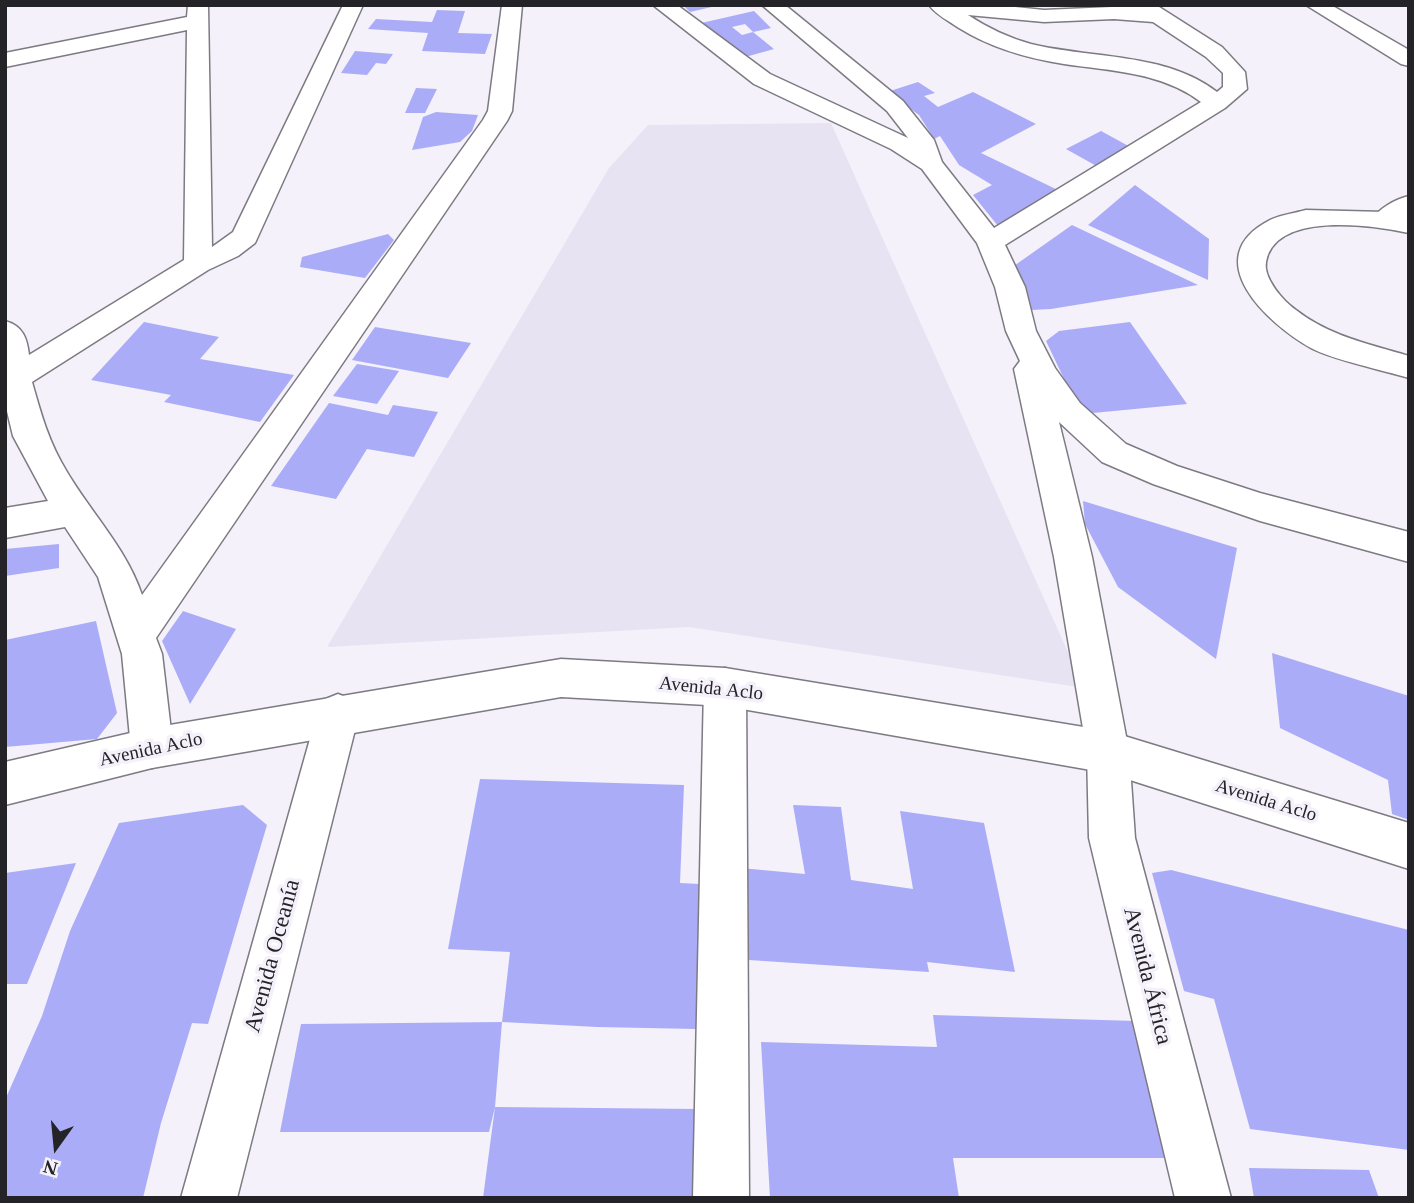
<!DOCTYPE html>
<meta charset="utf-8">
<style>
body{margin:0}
#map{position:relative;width:1414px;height:1203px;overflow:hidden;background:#f4f1fa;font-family:"Times New Roman",serif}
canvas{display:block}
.frame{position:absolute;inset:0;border:7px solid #242327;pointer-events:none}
.north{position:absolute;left:21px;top:1112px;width:70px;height:70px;-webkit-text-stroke:5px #f4f1fa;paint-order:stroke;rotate:195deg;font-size:19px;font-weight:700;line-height:28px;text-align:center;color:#242327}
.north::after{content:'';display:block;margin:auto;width:24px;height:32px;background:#242327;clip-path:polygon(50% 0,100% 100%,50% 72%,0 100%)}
</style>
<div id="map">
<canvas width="1414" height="1203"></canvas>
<div class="frame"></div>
<div class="north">N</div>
</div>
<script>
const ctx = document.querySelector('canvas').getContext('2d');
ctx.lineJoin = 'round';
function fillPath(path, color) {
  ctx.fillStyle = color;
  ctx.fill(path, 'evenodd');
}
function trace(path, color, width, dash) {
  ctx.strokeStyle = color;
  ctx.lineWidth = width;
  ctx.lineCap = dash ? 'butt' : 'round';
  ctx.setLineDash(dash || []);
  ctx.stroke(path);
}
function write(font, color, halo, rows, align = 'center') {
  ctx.font = font + ' "Times New Roman",serif';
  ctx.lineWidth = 7;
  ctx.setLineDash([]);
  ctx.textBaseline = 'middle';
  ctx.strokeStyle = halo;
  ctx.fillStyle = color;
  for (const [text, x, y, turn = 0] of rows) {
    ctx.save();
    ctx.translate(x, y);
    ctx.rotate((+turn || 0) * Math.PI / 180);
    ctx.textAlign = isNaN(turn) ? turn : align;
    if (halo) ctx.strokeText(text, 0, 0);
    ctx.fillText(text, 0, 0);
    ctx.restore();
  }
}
const built = new Path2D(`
 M831,123l253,565 -395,-61 -362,20 282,-479 39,-43z`);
const building = new Path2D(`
 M683,5h33v1l-26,6z
 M437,10l28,1 -7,22 34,1 -7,20 -63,-3 6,-18 -60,-4 8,-10 56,3z
 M754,11l17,17 -18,4 -8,-8 -13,3 10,8 11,-3 21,17 -36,10 -41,-35z
 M355,51l38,3 -7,10 -10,-1 -9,12 -26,-2z
 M918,82l17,11 -11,3 14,11 35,-15 63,32 -55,29 81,39 -64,34 -25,-31 19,-10 -33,-20 -19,-29 -6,3 -15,-24 -32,-23z
 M416,88l21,1 -12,24h-20z
 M436,112l42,3 -6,16 -12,11 -48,8 11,-33z
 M1101,131l33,18 -34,19 -34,-19z
 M1135,185l74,54 -1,41 -120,-55z
 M1072,225l126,60 -147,24 -20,1 -11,-8 -1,-29 -8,-5z
 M388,234l6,6 -29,38 -65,-11 2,-10z
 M144,322l75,15 -19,22 94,16 -34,47 -96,-20 7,-7 -80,-15z
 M1130,322l57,82 -94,9 -18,-11 -29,-61 13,-10z
 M375,327l96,16 -23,35 -96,-18z
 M357,364l42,7 -22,33 -44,-8z
 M329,403l59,12 5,-10 45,7 -24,45 -47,-8 -31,50 -65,-13z
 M1083,501l154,47 -21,111 -98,-72 -33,-63z
 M59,544v24l-54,8v-27z
 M183,611l53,18 -46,75 -28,-63z
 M96,621l21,92 -20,26 -92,8v-107z
 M1272,653l137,43v124l-17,-6 -4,-34 -108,-52z
 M480,779l204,6 -4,98 20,1 -4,145 -99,-2 -95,-5 -7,85 -6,25h-209l21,-108 201,-2 8,-70 -62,-3z
 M243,805l24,20 -59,199 -16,-1 -31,100 -18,75h-138v-98l37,-84 28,-85 49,-108z
 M793,805l48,2 10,73 62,9 -13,-78 84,12 31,149 -88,-10 2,10 -180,-12 -8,-92 64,6z
 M76,863l-49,121h-22v-111z
 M1171,870l238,60v220l-159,-21 -36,-130 -30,-8 -32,-118z
 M933,1015l203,6 33,137h-216l6,40h-189l-9,-156 176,5z
 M495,1107l202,2 -3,89h-211z
 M1249,1168l120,2 10,28h-125z`);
const minor = new Path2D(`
 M188,5h20l4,242 21,-15 110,-227h20l-108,238 -17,13 -30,14 -176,112c9,32 17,61 35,90 25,42 59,76 75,123l341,-475 5,-9 14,-106h20l-10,106 -5,10 -351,517 6,16 11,94 -6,14 -15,6 -15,-6 -6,-14 -9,-94 -24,-77 -33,-50 -60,11v-30l43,-7 -35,-65 -8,-33v-82c18,5 22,17 24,34l155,-95 3,-230 -182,37v-14l182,-36z
 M653,5h24l93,69 138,64 -21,-27 -125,-106h23l118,96 31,39 8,22 52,66 207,-126c-39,-30 -90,-31 -137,-38 -38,-6 -73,-16 -105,-36 -10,-7 -23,-13 -30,-23h67l48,5 112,-5 66,42 23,25 2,17 -22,19 -220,137 20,42 11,44 19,37 25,35 46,41 51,22 83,27 149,39v30l-149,-41 -107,-37 -51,-22 -43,-40 33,135 37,195 6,86 96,360h-56l-86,-360 -2,-86 -33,-195 -40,-188 6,-8 -14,-30 -11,-44 -18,-44 -55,-74 -31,-20 -137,-65zM968,15l76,7 70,-3 39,3 53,35 17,16v14l-6,5c-52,-40 -125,-33 -186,-48 -22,-6 -43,-16 -63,-29z
 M1306,5h25l78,45v16l-8,-2z
 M1409,196v20c-12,8 -19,13 -34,10l-4,-6c8,-11 24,-21 38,-24z
 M725,668l15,6 6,13 3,511h-56l11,-511 6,-13z
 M338,694l15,6 6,14 -122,484h-56l136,-484 6,-14z`);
const tertiary = new Path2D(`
 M1306,210l79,2 24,5v16c-37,-8 -134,-22 -143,29 -3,16 17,39 30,48 33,26 73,34 113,46v22c-26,-8 -76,-18 -98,-30 -43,-24 -115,-90 -41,-128 10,-5 25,-7 36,-10z
 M561,659l164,9 383,63 301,92v46l-301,-96 -383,-67 -164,-9 -409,71 -147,37v-43l147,-34z`);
const streetNames = [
 ["Avenida Aclo",711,689,6],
 ["Avenida Aclo",151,750,-12],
 ["Avenida Aclo",1266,801,17]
];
const nearStreetnames = [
 ["Avenida Oceanía",273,956,-75],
 ["Avenida África",1147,976,76]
];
fillPath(built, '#e8e3f3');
fillPath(building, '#abacf8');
trace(minor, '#7d7a82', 3);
trace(tertiary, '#7d7a82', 3);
fillPath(minor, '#fff');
fillPath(tertiary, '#fff');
write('19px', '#242327', '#f4f1fa', streetNames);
write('23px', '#242327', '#f4f1fa', nearStreetnames);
</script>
